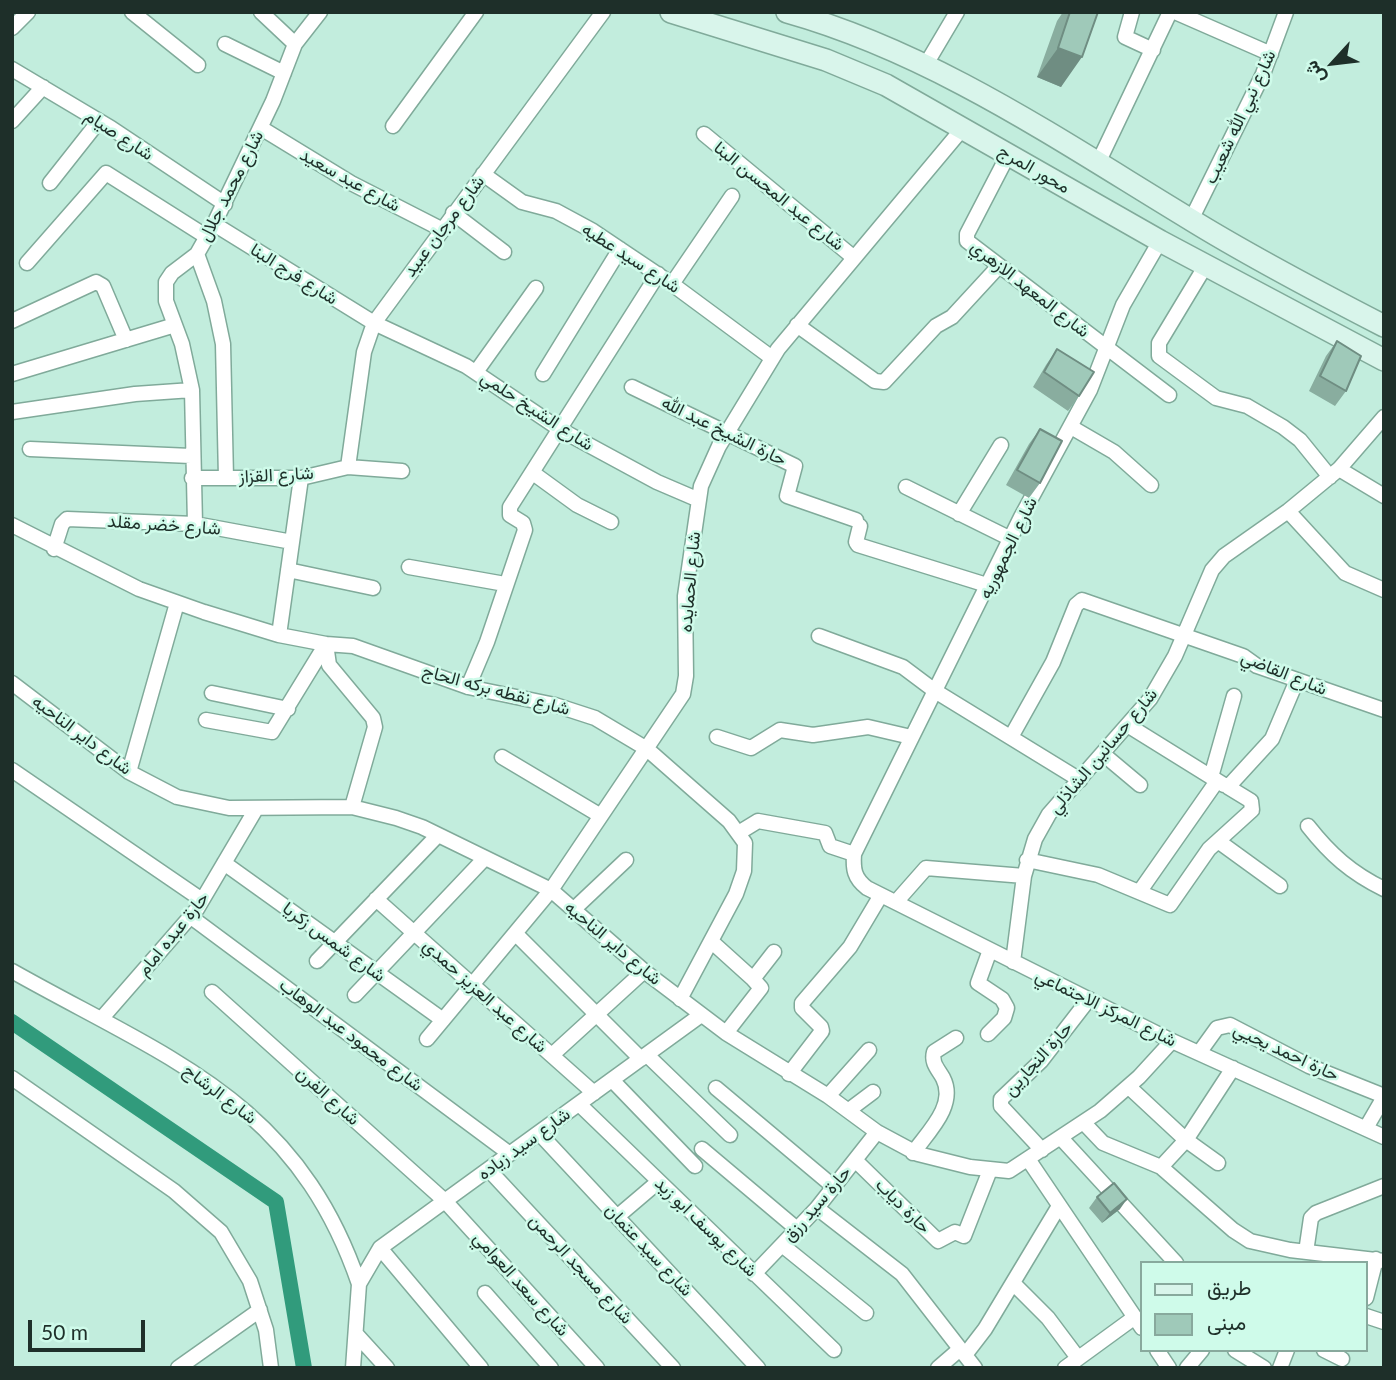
<!DOCTYPE html>
<meta charset="utf-8">
<style>
body{margin:0}
#map{position:relative;width:1396px;height:1380px;overflow:hidden;background:#c2eddd;font-family:Lato,Vazirmatn,sans-serif}
canvas{display:block}
.frame{position:absolute;inset:0;border:14px solid #1e2f29;pointer-events:none}
.legend{position:absolute;left:1140px;top:1261px;width:228px;height:91px;box-sizing:border-box;background:#cffbea;border:2px solid #88a99d;margin:0;padding:9px 12px;list-style:none;font-size:21px;color:#1e2f29}
.legend li{display:flex;align-items:center;gap:14px;height:35px}
.legend b{width:35px;border:2px solid #88a99d}
.north{position:absolute;left:1298px;top:28px;width:70px;height:70px;-webkit-text-stroke:5px #cffbea;paint-order:stroke;rotate:243deg;font-size:19px;font-weight:700;line-height:28px;text-align:center;color:#1e2f29}
.north::after{content:'';display:block;margin:auto;width:24px;height:32px;background:#1e2f29;clip-path:polygon(50% 0,100% 100%,50% 72%,0 100%)}
.scale{position:absolute;left:28px;top:1320px;width:117px;height:32px;box-sizing:border-box;border:4px solid #1e2f29;border-top:0;padding-left:9px;font-size:21px;line-height:24px;white-space:nowrap;color:#1e2f29;-webkit-text-stroke:5px #cffbea;paint-order:stroke}
</style>
<div id="map">
<canvas width="1396" height="1380"></canvas>
<div class="frame"></div>
<ul class="legend">
<li><b style="height:9px;background:#d9f5eb"></b>طريق</li>
<li><b style="height:19px;background:#9fc9b9"></b>مبنى</li>
</ul>
<div class="north">ش</div>
<div class="scale">50 m</div>
</div>
<script>
const ctx = document.querySelector('canvas').getContext('2d');
ctx.lineJoin = 'round';
function trace(path, color, width, dash) {
  ctx.strokeStyle = color;
  ctx.lineWidth = width;
  ctx.lineCap = dash ? 'butt' : 'round';
  ctx.setLineDash(dash || []);
  ctx.stroke(path);
}
function fillPath(path, color) {
  ctx.fillStyle = color;
  ctx.fill(path, 'evenodd');
}
function write(font, color, halo, rows, align = 'center') {
  ctx.font = font + ' Lato,Vazirmatn,sans-serif';
  ctx.lineWidth = 5;
  ctx.setLineDash([]);
  ctx.textBaseline = 'middle';
  ctx.strokeStyle = halo;
  ctx.fillStyle = color;
  for (const [text, x, y, turn = 0] of rows) {
    ctx.save();
    ctx.translate(x, y);
    ctx.rotate((+turn || 0) * Math.PI / 180);
    ctx.textAlign = isNaN(turn) ? turn : align;
    if (halo) ctx.strokeText(text, 0, 0);
    ctx.fillText(text, 0, 0);
    ctx.restore();
  }
}
const canal = new Path2D(`
 M12,1022l264,180 28,166`);
const street = new Path2D(`
 M132,12l66,53
 M261,12l34,32
 M1132,12l-7,25 28,13
 M1175,12l96,42
 M12,28l16,-16
 M225,44l59,29
 M925,66l32,-54
 M12,69l99,59 114,76
 M12,121l31,-34
 M393,126l83,-114
 M261,128l90,55 90,46
 M704,134l149,123
 M1008,155l-41,79v7l202,154
 M1098,163l72,-151
 M483,174l39,28 34,9 37,20 79,53 100,74
 M50,183l49,-62
 M453,213l51,39
 M1191,220l72,-146 23,-62
 M214,224l160,99 92,43 95,64 96,52 42,18
 M1160,241l-37,64 -33,85 -69,127 -167,337c-1,15 0,24 13,34l305,153 212,96
 M197,254l17,47 9,43 3,134
 M27,263l79,-90 101,64
 M1206,265l-47,78v13l57,42 31,8 36,21 17,13 30,37
 M672,284l60,-88
 M12,321l84,-39 7,4 23,54
 M797,325l78,56 9,1 52,-56 16,-9 47,-51
 M476,372l60,-84
 M12,374l163,-49
 M543,374l77,-125
 M632,387l163,79 -8,30 69,24
 M12,412l123,-18 57,-4
 M1071,427l43,25 37,33
 M30,449l161,7
 M348,467l16,-115 10,-29 229,-311
 M1339,469l45,27
 M533,473l44,32 34,17
 M192,478h109l47,-11 54,4
 M906,487l105,52
 M1288,511l57,62 39,17
 M959,514l42,-69
 M195,524l-3,-134 -10,-46 -16,-43v-19l6,-9 25,-19 17,-30 59,-123 22,-57 25,-32
 M12,525l127,64 65,23 75,23 47,9 27,2 115,41 87,18 40,13 52,31 82,72 16,22 -1,28 -8,23 -56,105
 M860,526l-4,16 2,3 132,41
 M54,549l8,-25 5,-5 128,5 97,18
 M409,567l96,17
 M288,570l85,18
 M279,635l22,-157
 M819,636l84,31 32,24 145,89
 M326,644l3,21 44,53 2,9 -23,80
 M12,683l117,89 48,25 52,11 123,-1 44,11 26,9 129,63 93,81 82,62 102,63 49,36 41,22 52,13 39,4 91,-60 39,-34 33,-36
 M468,687l19,-45 38,-112 -2,-7 -13,-8v-8l148,-233
 M212,693l76,16
 M206,720l66,12 54,-88
 M1129,726l95,59
 M717,737l34,11 29,-18 33,5 55,-8 43,10
 M1011,737l42,-75 23,-57 6,-5 161,56 14,10 127,44
 M1103,754l37,31
 M502,757l99,59
 M12,770l190,130
 M129,772l48,-169
 M1211,777l23,-81
 M1308,826c22,28 43,47 76,63
 M740,832l18,-11 67,12 5,13 24,8
 M1218,841l62,45
 M1027,860l71,15 72,30 39,-56 43,-39 -1,-9 -23,-14 44,-48 25,-59
 M224,863l219,157
 M1140,891l77,-110
 M376,899l218,194
 M896,902l30,-34 98,8
 M573,910l53,-50
 M191,917l319,237
 M516,934l125,125
 M712,942l41,37
 M317,961l121,-126
 M1013,962l11,-86 11,-37 14,-25 101,-115 25,-43 37,-86 12,-14 64,-45 51,-42 45,-52
 M12,971c156,88 284,129 347,313
 M212,992l233,209 152,167
 M355,995l130,-137
 M102,1018l95,-109 59,-100
 M726,1033l35,-45 -8,-9 21,-27
 M988,1034l16,-16 3,-10 -5,-9 -24,-16 12,-33
 M427,1039l124,-149 132,-196 3,-18 -1,-80 16,-110 18,-40 59,-97 185,-221
 M1199,1053l18,-25 13,-3 79,41 75,30
 M552,1055l92,-84
 M647,1055l83,80
 M789,1074l33,-43 -1,-4 -19,-19v-5l48,-56 31,-52
 M12,1078l162,113 47,41 29,49 16,49 5,38
 M612,1080l83,86
 M1129,1087l57,53 32,23
 M716,1088l118,99
 M828,1096l41,-46
 M579,1104l255,246
 M849,1110l24,-18
 M1084,1123l19,20 58,24 72,63 17,11 40,9 94,11
 M1366,1128l18,-31
 M539,1133l219,235
 M1061,1138l115,125
 M702,1149l95,80
 M1042,1150l-41,-44v-7l40,-38 48,-62
 M913,1153c15,-21 44,-48 30,-75 -5,-9 -12,-15 -9,-26l22,-14
 M1028,1159l114,169
 M855,1160l83,81 17,-9 9,4 26,-66
 M1161,1167l25,-27 47,-72
 M489,1170l184,198
 M817,1208l85,66 73,94
 M618,1216l40,-34
 M782,1245l84,68
 M380,1248l101,120
 M1306,1252l5,-34 5,-5 68,-27
 M754,1274l63,-66 60,-76
 M1013,1283l35,35 30,40
 M485,1293l66,75
 M1366,1298l10,-39
 M1366,1316l18,6
 M356,1334l31,34
 M1157,1350l12,18
 M1235,1350l29,18
 M1324,1350l18,9
 M965,1355l20,-26 74,-123
 M178,1368l82,-58
 M353,1368l6,-84 21,-36 321,-233
 M938,1368l22,-19
 M1065,1368l70,-51
 M1187,1368l15,-18
 M1280,1368l7,-18`);
const secondary = new Path2D(`
 M671,12l155,48 60,25 274,156 224,119
 M787,12c146,41 272,128 401,206 63,39 130,74 196,108`);
const wall = new Path2D(`
 M1063,12h35l-37,75 -24,-10 20,-56z
 M1337,341l9,50 -11,15 -26,-15 17,-35z
 M1057,349l22,47 -11,15 -35,-24 13,-22z
 M1040,429v54l-11,15 -23,-13 23,-41z
 M1097,1197l23,12 -18,14 -13,-15z`);
const shadedWall = new Path2D(`
 M1058,48l24,9 -21,30 -24,-10z
 M1127,1199l-7,10 -18,14 8,-10z`);
const building = new Path2D(`
 M1070,12h28l-16,45 -24,-9z
 M1337,341l24,15 -15,35 -26,-15z
 M1057,349l37,23 -15,24 -35,-24z
 M1040,429l22,12 -22,42 -23,-13z
 M1114,1183l13,16 -17,14 -13,-16z`);
const streetNames = [
 ["شارع نبي الله شعيب",1240,117,-65],
 ["شارع صيام",119,135,33],
 ["محور المرج",1034,169,30],
 ["شارع عبد سعيد",350,180,29],
 ["شارع محمد جلال",231,186,-63],
 ["شارع عبد المحسن البنا",779,196,39],
 ["شارع مرجان عبيد",444,226,-53],
 ["شارع سيد عطيه",631,258,33],
 ["شارع فرج البنا",294,274,32],
 ["شارع المعهد الازهري",1030,289,38],
 ["شارع الشيخ حلمي",537,411,33],
 ["حارة الشيخ عبد الله",724,431,26],
 ["شارع القزاز",276,475,-3],
 ["شارع خضر مقلد",164,525,4],
 ["شارع الجمهوريه",1008,548,-64],
 ["شارع الحمايده",690,582,-85],
 ["شارع القاضي",1284,673,22],
 ["شارع نقطه بركه الحاج",496,690,15],
 ["شارع داير الناحيه",82,735,37],
 ["شارع حسانين الشاذلي",1103,751,-50],
 ["حارة عبده امام",173,934,-51],
 ["شارع شمس زكريا",334,942,36],
 ["شارع داير الناحيه",613,943,40],
 ["شارع عبد العزيز حمدي",485,996,42],
 ["شارع المركز الاجتماعي",1106,1008,26],
 ["شارع محمود عبد الوهاب",351,1035,37],
 ["حارة احمد يحيي",1286,1052,25],
 ["حارة النجارين",1038,1059,-48],
 ["شارع الرشاح",220,1094,37],
 ["شارع الفرن",328,1096,42],
 ["شارع سيد زياده",524,1144,-36],
 ["حارة سيد رزق",817,1204,-49],
 ["حارة دياب",903,1206,45],
 ["شارع يوسف ابو زيد",706,1227,44],
 ["شارع سيد عتمان",649,1250,47],
 ["شارع مسجد الرحمن",581,1269,47],
 ["شارع سعد العوامي",521,1284,48]
];
trace(canal, '#319b7c', 16);
trace(street, '#80aa9a', 17);
trace(secondary, '#80aa9a', 24);
trace(street, '#fff', 14);
trace(secondary, '#d9f5eb', 21);
fillPath(wall, '#89ad9f');
fillPath(shadedWall, '#6f8d82');
fillPath(building, '#9fc9b9');
trace(building, '#6f8d82', 2);
write('18px', '#1e2f29', '#cffbea', streetNames);
</script>
